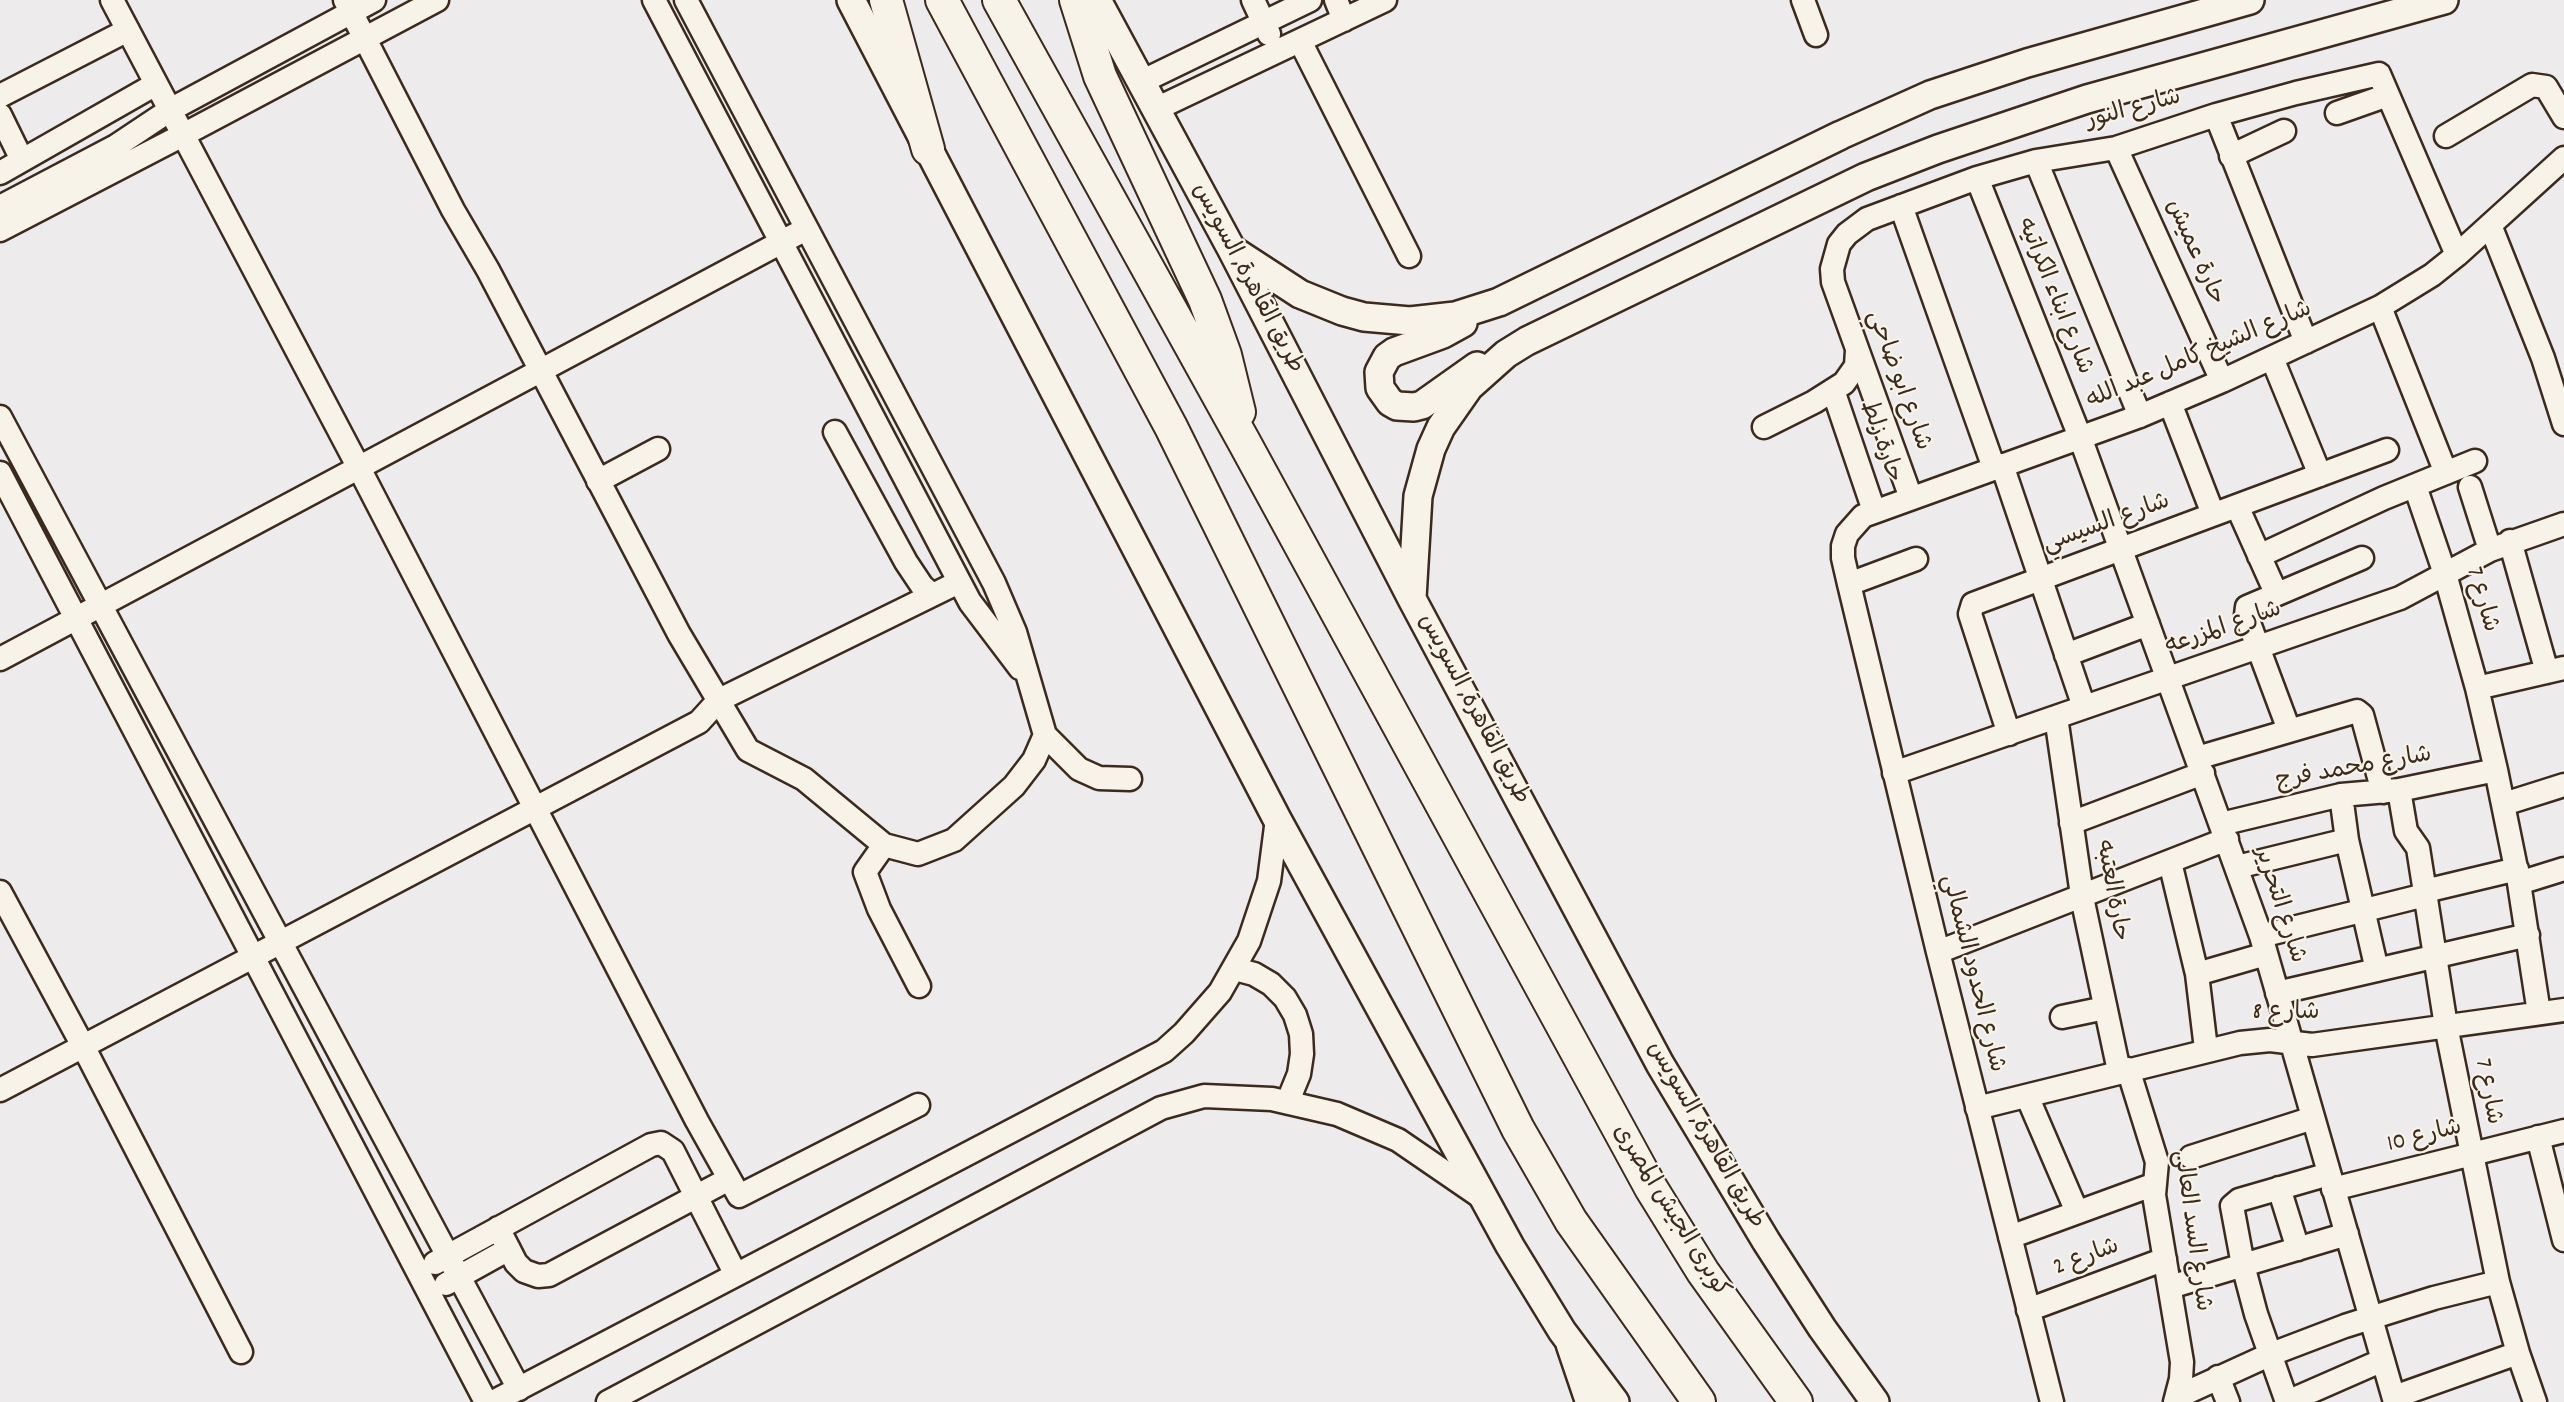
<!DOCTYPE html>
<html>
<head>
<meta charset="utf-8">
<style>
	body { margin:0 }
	canvas { display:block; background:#edebec }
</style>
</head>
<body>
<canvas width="2564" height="1402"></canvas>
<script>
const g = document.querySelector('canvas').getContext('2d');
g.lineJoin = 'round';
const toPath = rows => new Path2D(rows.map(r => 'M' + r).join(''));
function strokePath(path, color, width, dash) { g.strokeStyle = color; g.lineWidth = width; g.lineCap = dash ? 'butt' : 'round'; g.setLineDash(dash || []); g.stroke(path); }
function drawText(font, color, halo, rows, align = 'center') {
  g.font = font + ' Dekko,"Playpen Sans Arabic",sans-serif'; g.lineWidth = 4.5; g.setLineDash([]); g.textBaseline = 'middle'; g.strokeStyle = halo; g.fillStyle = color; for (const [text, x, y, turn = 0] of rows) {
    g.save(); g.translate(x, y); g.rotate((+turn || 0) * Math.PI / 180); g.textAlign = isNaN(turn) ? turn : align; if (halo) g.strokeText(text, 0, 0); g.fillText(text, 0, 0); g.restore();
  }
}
const minor = toPath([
	[112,0,359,468,697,1121,739,1196,918,1105],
	[345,0,453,210,488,270,679,634,748,750,804,779,884,845,918,854,954,840,1014,786,1034,760,1045,735,1015,632,994,583,686,0],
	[654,0,970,602,1020,668],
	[1253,0,1269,34],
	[1336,0,1344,20],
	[1803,0,1816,35],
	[1300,41,1409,256],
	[1141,82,1310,0],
	[0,96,128,30],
	[1156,109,1385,0],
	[2337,113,2388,95],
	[0,115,22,160],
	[2216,115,2306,342],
	[2446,136,2532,85,2546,87,2564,117],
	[2116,148,2222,381],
	[2231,156,2284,131],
	[2036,161,2140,416],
	[0,173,156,84],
	[1977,178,2080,437,2261,936,2395,1402],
	[1901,206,1994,468],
	[0,207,116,146,170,110,374,0],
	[2490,225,2543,358,2564,424],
	[0,230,183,135,437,0],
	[2380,307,2446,473],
	[2272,358,2320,475],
	[1833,390,1874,511],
	[2170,403,2213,514],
	[0,417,519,1389],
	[1764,427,1814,402,1844,383,1856,366,1857,350],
	[835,432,906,562,922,586,932,595],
	[2002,465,2084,707],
	[0,473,486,1402],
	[598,481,658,449],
	[2415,486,2445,574,2477,688,2496,770,2519,883,2539,1013],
	[2470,487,2490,550],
	[1911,498,1833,282,1832,269,1839,244,1847,234,1867,219,1977,178,2036,161,2116,148,2216,115,2296,93,2379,74,2457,255],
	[2237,506,2276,593],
	[2510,541,2547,672],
	[2259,556,2384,498,2475,461],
	[1849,584,1916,559],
	[2066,655,2148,624],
	[0,659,806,229],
	[2477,688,2564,668],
	[2056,717,2083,902,2119,1071],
	[2289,730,2246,615,2247,607,2362,558],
	[2009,734,1970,614,1973,604,2387,450],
	[1045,735,1079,769,1099,778,1130,779],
	[2197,758,2357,711,2362,715,2383,792],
	[1894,773,2400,598,2490,550,2564,524],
	[2399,790,2406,831,2418,848,2446,1026,2498,1282,2518,1353,2535,1402],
	[2341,795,2347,840,2377,970],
	[2504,804,2564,785],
	[2071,823,2203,773],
	[2221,824,2341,795,2399,790,2496,770],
	[884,845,865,872,879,909,919,986],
	[2170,862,2197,974,2206,1049],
	[2237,867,2347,840],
	[2519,883,2564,869],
	[2425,891,2517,869],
	[0,892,83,1046,241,1352],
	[2261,936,2425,895],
	[1938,952,2227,839],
	[1235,969,1254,974,1271,984,1285,998,1295,1015,1301,1034,1302,1054,1299,1074,1288,1101],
	[2197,974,2266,954],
	[2277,993,2528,935],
	[2062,1017,2105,1008],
	[2128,1069,2157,1162,2154,1195,2182,1362,2181,1379,2175,1402],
	[0,1090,699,722,719,700,959,582],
	[2027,1096,2077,1212],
	[1977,1108,2240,1043,2270,1040,2312,1045,2564,1010],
	[2538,1137,2564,1240],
	[2191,1157,2313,1118],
	[2279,1188,2298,1249],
	[2333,1189,2564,1131],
	[498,1228,516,1263,524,1271,538,1276,549,1275,729,1179],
	[2010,1237,2155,1184],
	[435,1263,651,1145,661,1143,673,1151,736,1275],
	[446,1284,509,1249],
	[2170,1287,2347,1234],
	[2028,1310,2165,1259],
	[1568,1346,1587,1402],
	[2218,1377,2228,1402],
	[2177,1397,2269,1355,2345,1326,2434,1298,2498,1282],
	[2394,1397,2518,1353],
	[493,1402,1164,1051,1184,1033,1220,992,1249,941,1269,881,1277,819],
	[608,1402,1161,1108,1204,1096,1272,1099,1337,1114,1398,1140,1484,1199],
	[2052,1402,1938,952,1849,584,1843,558,1843,546,1847,534,1863,516,2140,416,2222,381,2380,307,2432,275,2457,255,2564,158],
	[2287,1402,2256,1314,2243,1265,2232,1206,2239,1200,2329,1174],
	[2287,1402,2383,1360]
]);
const major = toPath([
	[851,0,1277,819,1510,1246,1562,1331,1615,1402],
	[1097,0,1232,250,1412,599,1660,1064,1766,1241,1822,1328,1875,1402],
	[1234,251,1300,294,1342,311,1364,317,1410,321,1455,316,1499,302,1841,135,1930,95,2027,63,2250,0],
	[1463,323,1443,334,1394,352,1387,357,1379,372,1380,388,1390,402,1397,406,1414,407,1422,405,1477,366],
	[1412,598,1418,496,1431,449,1441,427,1469,387,1506,354,1527,341,1866,177,1938,149,2087,99,2444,0]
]);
const highway = toPath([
	[886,0,928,149],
	[942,0,1171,427,1518,1129,1571,1221,1699,1402],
	[999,0,1243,440,1651,1188,1703,1272,1796,1402],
	[1076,0,1100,76,1205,300,1225,355,1239,412]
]);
strokePath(minor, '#3b2a1e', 27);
strokePath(major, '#3b2a1e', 32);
strokePath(highway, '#3b2a1e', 36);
strokePath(minor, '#f7f3e8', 22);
strokePath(major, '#f7f3e8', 27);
strokePath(highway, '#f7f3e8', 32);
drawText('24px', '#3b2a1e', '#f7f3e8', [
	["شارع النور",2134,111,-15],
	["حارة عميش",2193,253,66],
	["طريق القاهرة, السويس",1246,279,62],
	["شارع ابناء الكراتيه",2053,297,68],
	["شارع الشيخ كامل عبد الله",2200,357,-23],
	["شارع ابو ضاحي",1897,381,70],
	["حارة زلط",1879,442,71],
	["شارع السيسي",2107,525,-20],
	["شارع 7",2480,600,74],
	["شارع المزرعه",2224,630,-19],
	["طريق القاهرة, السويس",1472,710,62],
	["شارع محمد فرج",2354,770,-10],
	["حارة العتبه",2110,891,80],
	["شارع التحرير",2278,906,72],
	["شارع الحدود الشمالي",1971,974,76],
	["شارع 8",2286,1015],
	["شارع 7",2486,1092,79],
	["طريق القاهرة, السويس",1704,1136,60],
	["شارع 10",2425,1138,-14],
	["كوبرى الجيش المصرى",1669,1212,58],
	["شارع السد العالى",2190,1231,82],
	["شارع 2",2087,1259,-20]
]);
</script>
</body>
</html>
